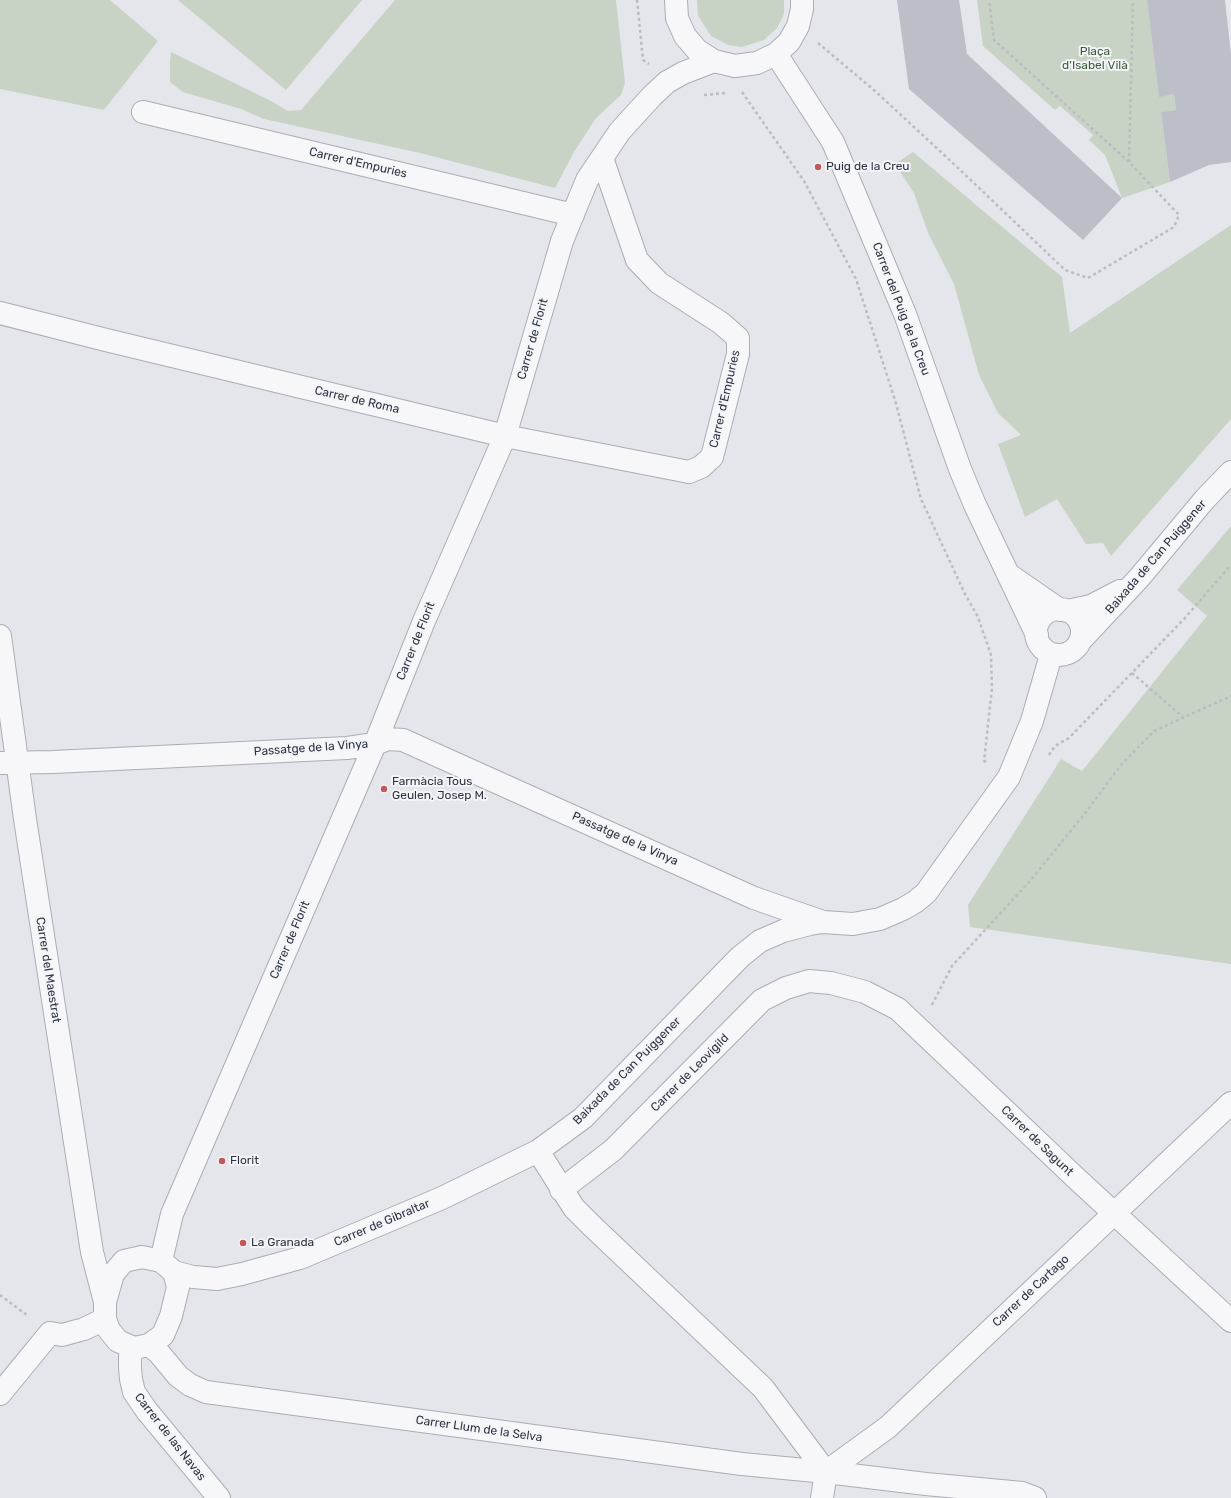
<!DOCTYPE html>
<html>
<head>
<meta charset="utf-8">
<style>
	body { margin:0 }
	canvas { display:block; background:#e4e6eb }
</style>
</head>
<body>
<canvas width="1231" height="1498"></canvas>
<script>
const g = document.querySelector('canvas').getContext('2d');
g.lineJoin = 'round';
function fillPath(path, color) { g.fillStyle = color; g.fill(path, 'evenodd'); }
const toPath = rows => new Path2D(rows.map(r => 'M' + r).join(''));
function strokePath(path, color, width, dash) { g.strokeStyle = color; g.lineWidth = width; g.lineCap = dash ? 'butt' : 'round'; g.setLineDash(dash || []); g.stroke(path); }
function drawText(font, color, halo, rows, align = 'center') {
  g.font = font + ' Rubik,sans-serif'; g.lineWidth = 4; g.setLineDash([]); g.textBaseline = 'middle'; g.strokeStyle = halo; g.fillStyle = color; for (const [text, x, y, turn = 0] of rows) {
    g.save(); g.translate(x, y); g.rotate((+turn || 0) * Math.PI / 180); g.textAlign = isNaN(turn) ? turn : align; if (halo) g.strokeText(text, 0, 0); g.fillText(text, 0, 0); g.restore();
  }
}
fillPath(toPath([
	[0,0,110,0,158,41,104,110,0,89],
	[178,0,362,0,286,90],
	[395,0,616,0,625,83,621,95,596,118,574,152,555,188,420,153,264,119,241,109,183,92,170,82,170,62,171,52,271,101,288,111,301,110],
	[697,0,784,0,784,14,777,28,764,40,742,47,728,45,711,36,698,16],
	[977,0,1147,0,1159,96,1174,94,1176,110,1161,112,1170,182,1122,198,1105,155,1089,140,1093,135,1060,106,1055,110,983,46],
	[913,152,1062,277,1070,333,1231,225,1231,419,1111,556,1103,543,1086,544,1057,499,1025,517,998,444,1021,435,998,413,979,375,954,284,928,233,914,193,895,164],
	[1231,526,1231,964,970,927,968,905,1061,759,1082,771,1207,616,1177,590]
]), '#c8d3c6');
fillPath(toPath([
	[897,0,959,0,967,54,1122,198,1083,240,909,89],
	[1147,0,1225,0,1231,55,1231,162,1209,165,1170,182,1161,112,1176,110,1174,94,1159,97]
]), '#bcbfc7');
const minor = toPath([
	[676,0,677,18,685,36,697,50,714,61,735,66,757,63,776,54,789,42,798,26,802,9,802,0],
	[776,54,833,142,905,314,960,469,975,505,1037,635],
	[143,112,573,215],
	[0,313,106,340,505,436,689,472,701,467,712,457,738,354,738,338,721,323,659,283,637,260,602,158],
	[1008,574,1060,610],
	'1036 632a23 23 0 1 1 46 0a23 23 0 1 1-46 0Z',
	[1067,611,1091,606,1120,591],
	[0,636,25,819,92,1252,105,1302],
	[1080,641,1139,578,1205,499,1231,472],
	[0,763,53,762,347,748,375,744,388,739,403,740,754,898,823,922],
	[538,1151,574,1208,592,1226,763,1388,826,1472],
	[561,1190,613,1150,762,1000,786,988,809,981,831,983,865,992,898,1009,1078,1180,1231,1321],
	[142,1257,161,1261,174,1272,178,1287,171,1316,163,1335,149,1345,134,1348,118,1341,109,1330,105,1319,105,1302,113,1274,124,1261,142,1257],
	[161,1261,172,1214,375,744,424,621,505,436,562,241,587,180,620,131,652,96,667,82,683,73,714,61],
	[174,1272,193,1277,217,1279,242,1274,300,1258,442,1198,538,1151,583,1118,740,957,760,941,783,931,810,924,823,922,853,924,880,919,903,909,915,902,926,893,1009,777,1032,721,1051,655],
	[149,1345,159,1353,178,1376,190,1385,206,1392,742,1464,826,1472,926,1484,1022,1493,1035,1498],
	[134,1348,130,1357,130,1368,131,1379,134,1392,147,1411,219,1498],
	[0,1394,50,1333,62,1335,84,1329,105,1319],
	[826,1472,888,1427,1231,1103],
	[822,1498,826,1472]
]);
strokePath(minor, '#aaadb5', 24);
strokePath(toPath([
	[637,0,643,60,649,64],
	[818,43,875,91,955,165,1065,270,1088,278,1174,227,1179,215,1129,162,994,40,989,0],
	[742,92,804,181,856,279,895,400,921,499,964,592,978,617,991,655,992,688,984,761,987,762],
	[704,95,725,93],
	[1129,162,1133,0],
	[1132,673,1183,717],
	[1049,755,1055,746,1069,738,1184,619,1231,565],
	[932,1005,952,966,1030,881,1086,812,1121,765,1154,731,1231,696],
	[0,1295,28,1316]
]), '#bbbcc2', 2.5, [3, 3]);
strokePath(minor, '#f7f7f9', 22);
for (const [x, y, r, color] of [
	[818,167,4,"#c0595c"],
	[384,789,4,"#c0595c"],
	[222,1161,4,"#c0595c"],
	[243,1243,4,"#c0595c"]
]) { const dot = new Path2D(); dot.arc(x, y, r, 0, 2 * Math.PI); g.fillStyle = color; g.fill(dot); strokePath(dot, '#f4f5f8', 1.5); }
drawText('12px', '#3f5b3c', '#f4f5f8', [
	["Plaça",1095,52],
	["d'Isabel Vilà",1095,66]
]);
drawText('12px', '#2e3341', '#f4f5f8', [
	["Carrer d'Empuries",358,163,13],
	["Carrer del Puig de la Creu",901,309,69],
	["Carrer de Florit",533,339,-74],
	["Carrer d'Empuries",725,399,-77],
	["Carrer de Roma",357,400,13],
	["Baixada de Can Puiggener",1156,557,-49],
	["Carrer de Florit",416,641,-68],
	["Passatge de la Vinya",311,748,-4],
	["Passatge de la Vinya",625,839,24],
	["Carrer de Florit",290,940,-67],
	["Carrer del Maestrat",48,970,81],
	["Baixada de Can Puiggener",627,1071,-45],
	["Carrer de Leovigild",690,1073,-45],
	["Carrer de Sagunt",1037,1141,44],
	["Carrer de Gibraltar",382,1223,-23],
	["Carrer de Cartago",1031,1291,-43],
	["Carrer Llum de la Selva",479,1429,8],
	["Carrer de las Navas",170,1437,52]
]);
drawText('12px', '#2e3341', '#f4f5f8', [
	["Puig de la Creu",826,167],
	["Farmàcia Tous",392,782],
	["Geulen, Josep M.",392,796],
	["Florit",230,1161],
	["La Granada",251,1243]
], 'left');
</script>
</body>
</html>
